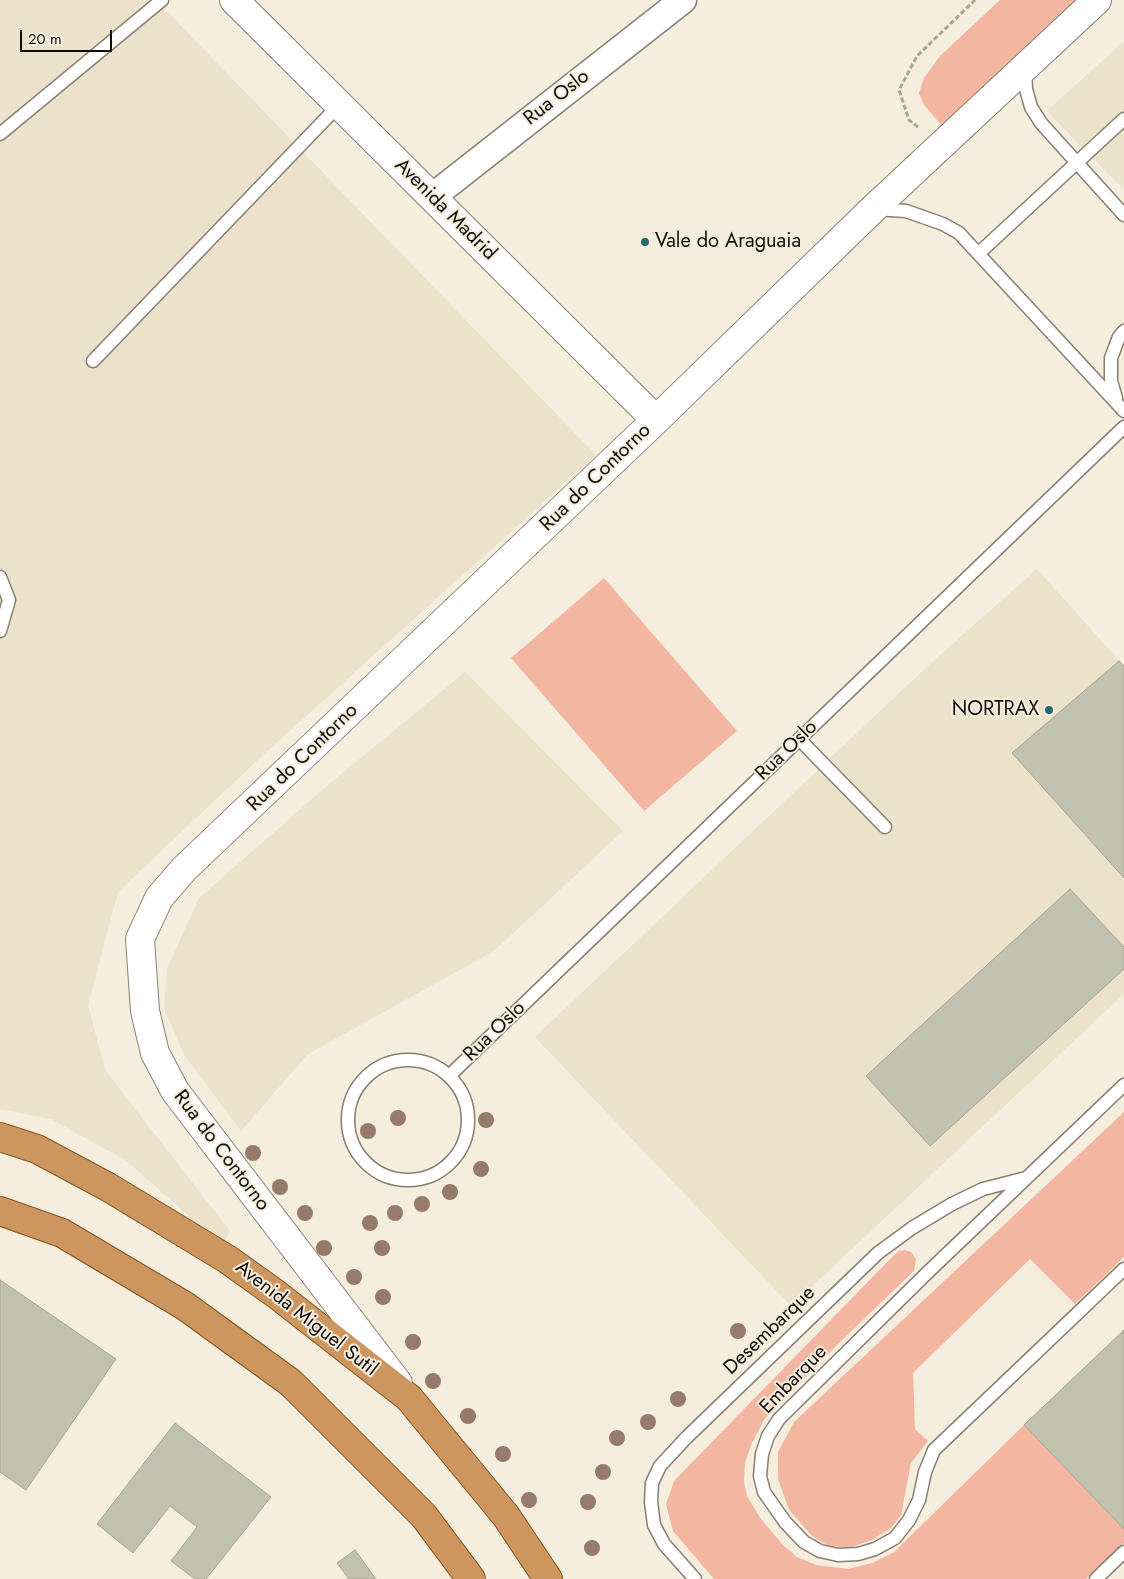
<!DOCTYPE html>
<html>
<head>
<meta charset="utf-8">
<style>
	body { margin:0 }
	#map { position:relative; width:1124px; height:1579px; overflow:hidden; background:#f5eddd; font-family:Jost,sans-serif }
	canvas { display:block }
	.scale { position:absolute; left:20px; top:30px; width:92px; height:22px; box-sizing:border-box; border:2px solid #100d08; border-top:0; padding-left:6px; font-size:15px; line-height:18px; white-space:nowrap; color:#100d08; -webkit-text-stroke:4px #f5eddd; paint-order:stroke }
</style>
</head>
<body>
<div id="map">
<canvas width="1124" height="1579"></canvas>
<div class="scale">20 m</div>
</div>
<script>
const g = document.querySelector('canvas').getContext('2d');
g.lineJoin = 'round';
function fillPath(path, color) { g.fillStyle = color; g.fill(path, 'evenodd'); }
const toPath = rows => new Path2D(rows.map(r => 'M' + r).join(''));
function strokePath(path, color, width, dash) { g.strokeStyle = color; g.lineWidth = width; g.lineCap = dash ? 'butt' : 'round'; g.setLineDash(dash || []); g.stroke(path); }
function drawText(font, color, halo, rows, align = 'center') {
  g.font = font + ' Jost,sans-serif'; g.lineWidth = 4; g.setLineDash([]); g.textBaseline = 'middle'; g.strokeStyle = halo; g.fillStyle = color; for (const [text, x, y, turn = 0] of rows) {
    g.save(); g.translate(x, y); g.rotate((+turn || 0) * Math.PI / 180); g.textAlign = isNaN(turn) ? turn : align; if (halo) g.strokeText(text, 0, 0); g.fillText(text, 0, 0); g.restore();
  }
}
fillPath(toPath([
	[0,0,156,0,596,455,264,754,118,892,88,1005,105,1070,230,1231,222,1246,127,1161,51,1119,0,1109],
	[1124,41,1124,190,1047,111],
	[1037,569,1124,666,1124,994,791,1306,535,1037,931,663],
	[465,672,623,831,494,951,308,1054,241,1131,185,1056,164,1009,167,969,199,898,328,785]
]), '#ece1ca');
fillPath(toPath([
	[1000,0,1079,0,943,127,924,105,919,93,924,78,940,56],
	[604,578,737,731,644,811,511,658],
	[1124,1112,1124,1257,1075,1304,1030,1259,913,1373,915,1429,928,1441,911,1463,901,1515,891,1528,872,1540,848,1548,827,1545,812,1536,789,1510,778,1479,778,1452,794,1422],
	[905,1250,911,1252,916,1259,914,1271,839,1343,764,1420,751,1445,745,1463,744,1482,747,1496,761,1519,783,1545,797,1557,816,1565,848,1569,872,1563,894,1552,1024,1425,1124,1529,1124,1543,1086,1579,714,1579,673,1531,666,1504,674,1481,893,1256,899,1251]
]), '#f3b7a1');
const building = toPath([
	[1119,661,1124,666,1124,878,1012,753,1119,661],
	[1070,889,1124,947,1124,969,930,1146,866,1076,1070,889],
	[0,1280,116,1359,26,1490,0,1472,0,1280],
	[1124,1330,1124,1529,1024,1425,1124,1330],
	[175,1423,271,1497,206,1579,195,1579,171,1561,197,1527,170,1506,133,1553,97,1524,175,1423],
	[355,1550,376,1579,349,1579,337,1563,355,1550]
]);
fillPath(building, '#c1c1b0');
strokePath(building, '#a6a696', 1);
const service = toPath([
	[1025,68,1026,89,1031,107,1041,123,1124,215],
	[0,134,162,0],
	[875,209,906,211,943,224,959,233,1124,411],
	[979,253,1124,119],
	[93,361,339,105],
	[1116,398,1111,381,1111,358,1119,337,1124,331],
	[0,577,9,600,0,631],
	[799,739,885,827],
	'348 1120a60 60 0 1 1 120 0a60 60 0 1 1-120 0Z',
	[450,1075,1124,427],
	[1124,1085,927,1273,779,1419,768,1436,762,1454,760,1476,764,1492,785,1522,804,1542,820,1551,838,1555,858,1554,875,1549,895,1538,909,1520,919,1500,925,1472,934,1450,1124,1269],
	[695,1579,664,1544,654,1525,651,1502,652,1483,660,1466,686,1438,878,1253,912,1228,952,1204,983,1189,1026,1178],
	[1096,1579,1124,1552]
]);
const minor = toPath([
	[432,197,683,0]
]);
const tertiary = toPath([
	[234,0,656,420],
	[398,1383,175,1091,155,1053,145,1011,140,939,159,898,184,869,656,420,873,209,1097,0]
]);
const trunk = toPath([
	[0,1137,37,1149,108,1187,227,1259,276,1294,409,1398,506,1516,548,1579],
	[0,1211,62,1233,185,1306,291,1383,424,1516,471,1579]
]);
strokePath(service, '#878072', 15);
strokePath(minor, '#878072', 29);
strokePath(tertiary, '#878072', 30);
strokePath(trunk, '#825525', 30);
strokePath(toPath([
	[918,127,909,120,899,90,917,56,975,0]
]), '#aba598', 3, [5, 2.5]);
strokePath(service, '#fff', 12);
strokePath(minor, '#fff', 26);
strokePath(tertiary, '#fff', 28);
strokePath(trunk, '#cc965e', 28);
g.fillStyle = '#967b6a';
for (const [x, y] of [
	[398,1118],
	[486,1120],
	[368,1131],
	[253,1153],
	[481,1169],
	[280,1187],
	[450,1192],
	[422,1204],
	[305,1213],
	[395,1213],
	[370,1223],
	[324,1248],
	[382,1248],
	[354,1277],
	[383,1297],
	[738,1331],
	[413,1342],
	[433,1381],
	[678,1399],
	[468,1416],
	[648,1422],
	[617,1438],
	[503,1454],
	[603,1472],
	[529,1500],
	[588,1502],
	[592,1548]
]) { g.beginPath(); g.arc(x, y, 8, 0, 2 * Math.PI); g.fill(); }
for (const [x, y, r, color] of [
	[645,242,5,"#206c6d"],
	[1049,710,5,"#206c6d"]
]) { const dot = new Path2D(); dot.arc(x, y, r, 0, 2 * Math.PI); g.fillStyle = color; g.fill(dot); strokePath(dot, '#f5eddd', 2); }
drawText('20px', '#100d08', '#f5eddd', [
	["Rua Oslo",557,98,-38],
	["Avenida Madrid",445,210,45],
	["Rua do Contorno",596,478,-44],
	["Rua Oslo",787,751,-44],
	["Rua do Contorno",303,758,-44],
	["Rua Oslo",495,1032,-44],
	["Rua do Contorno",221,1151,53],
	["Avenida Miguel Sutil",306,1319,38],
	["Desembarque",770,1331,-44],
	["Embarque",794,1380,-46]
]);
drawText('20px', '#100d08', '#f5eddd', [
	["Vale do Araguaia",655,242],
	["NORTRAX",1039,710,"right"]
], 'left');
</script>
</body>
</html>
